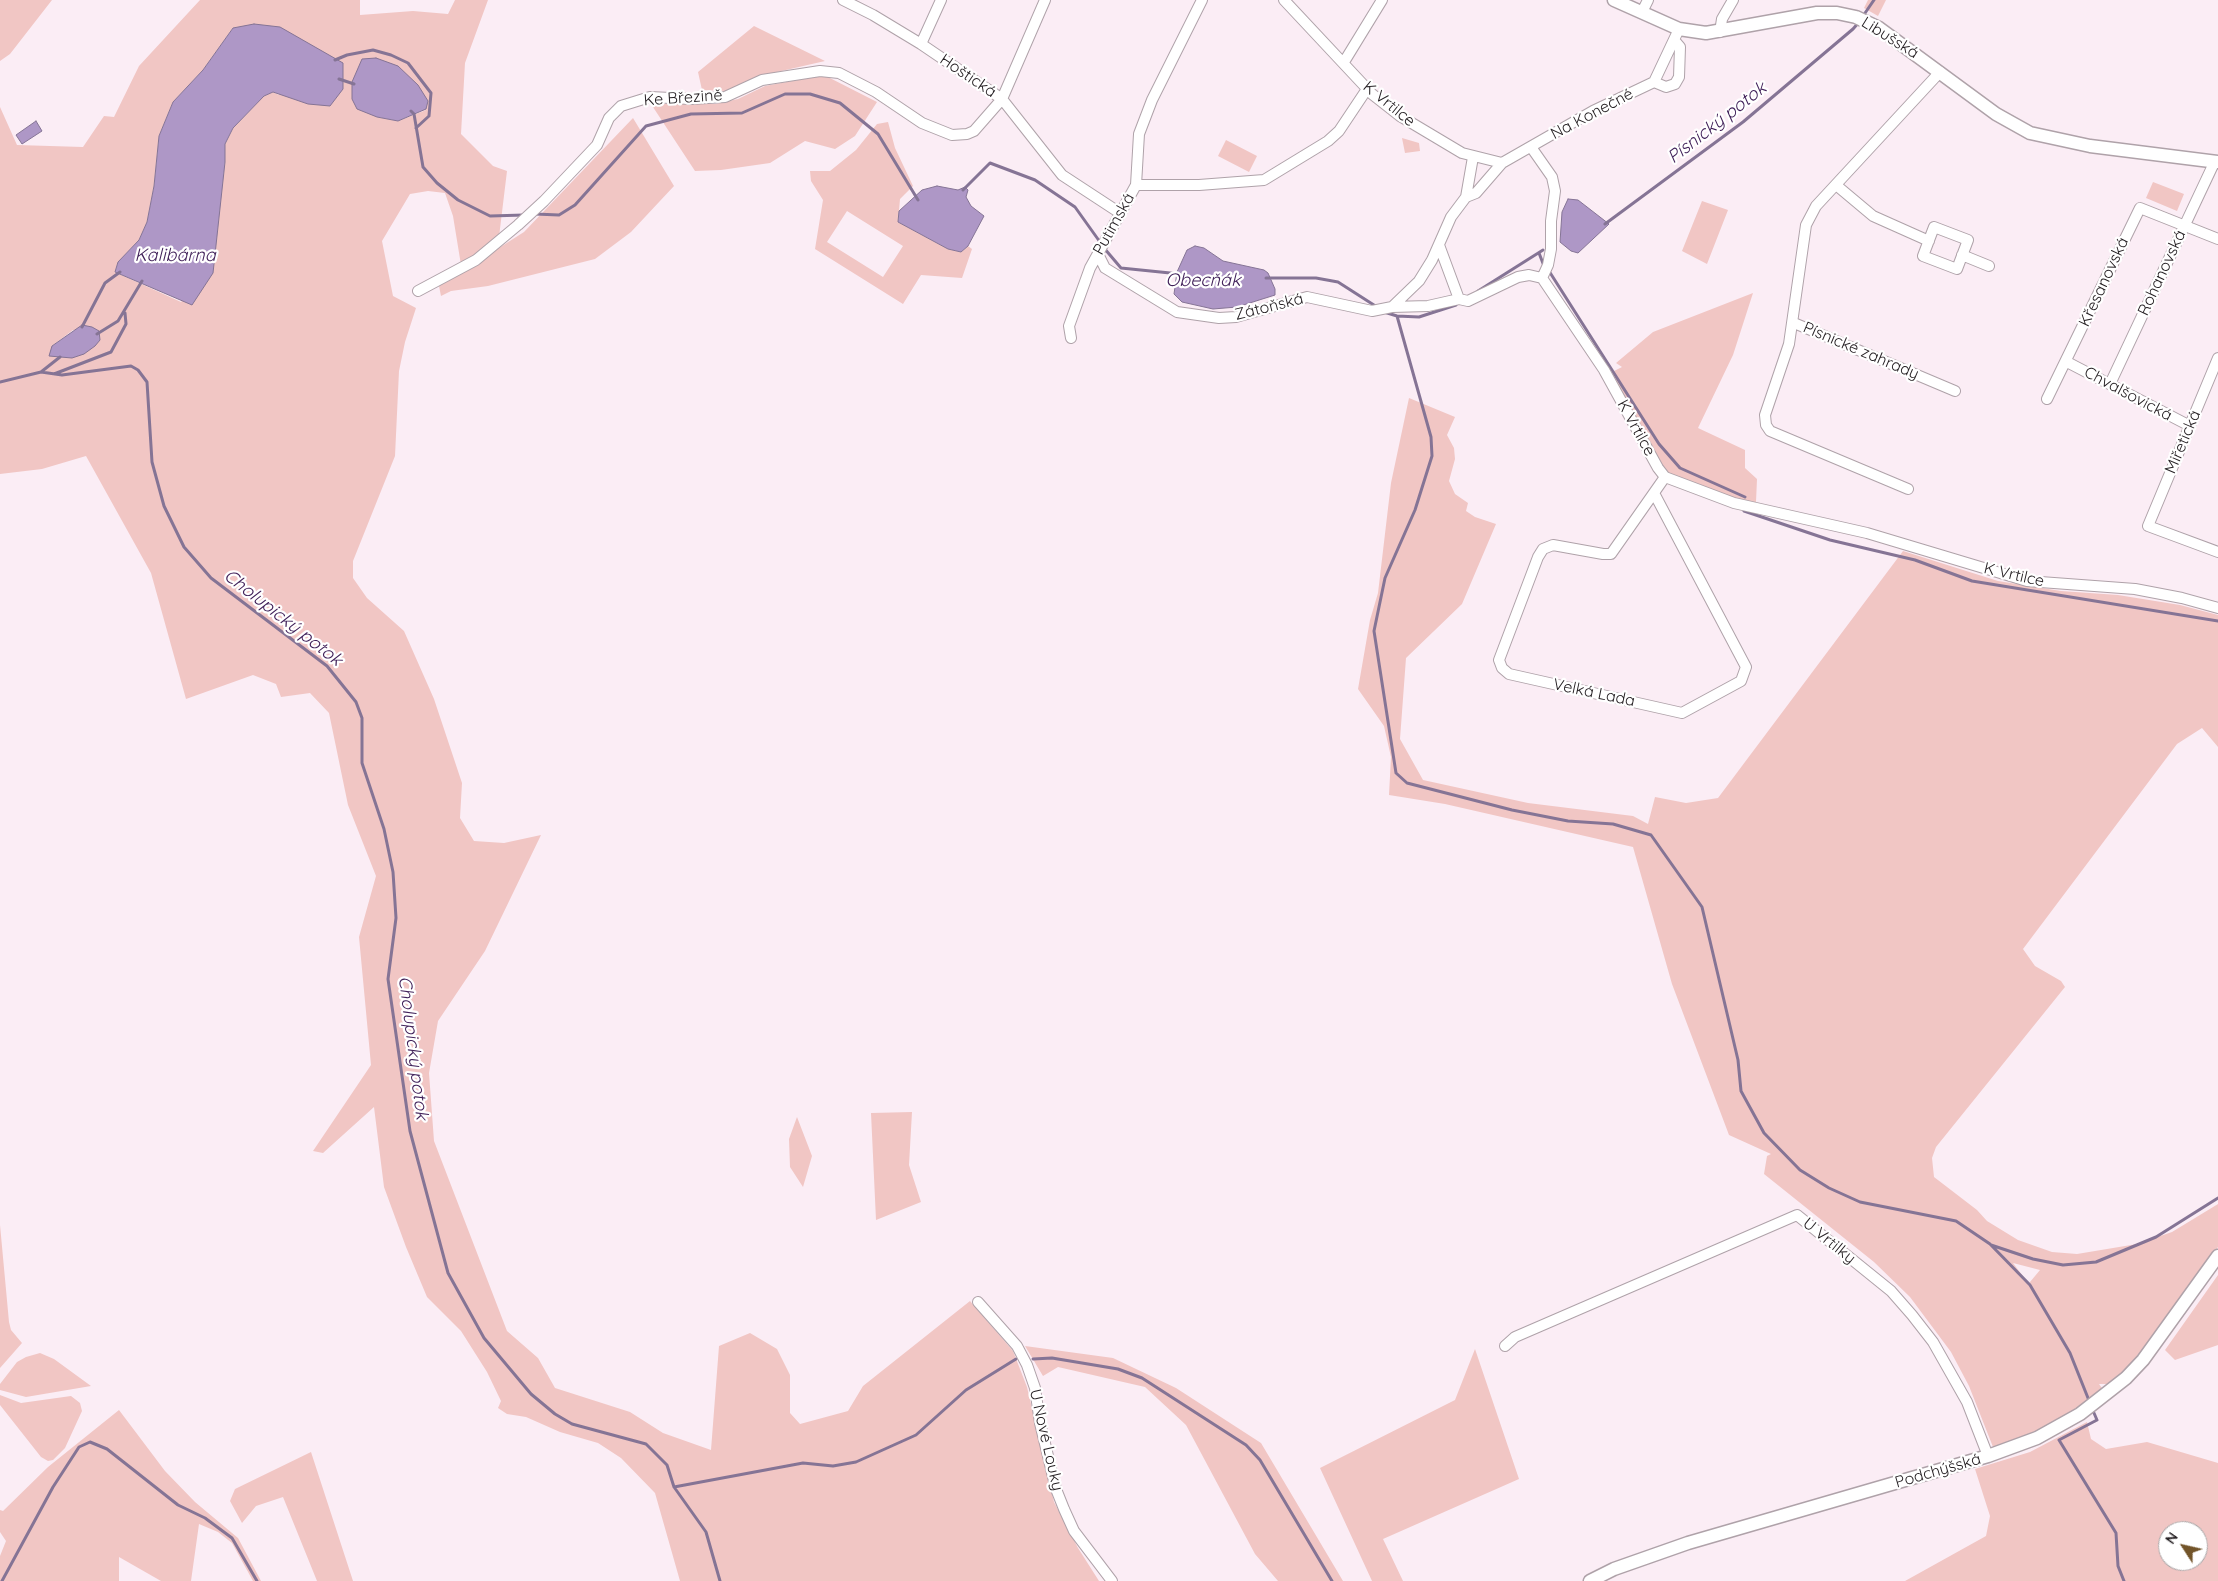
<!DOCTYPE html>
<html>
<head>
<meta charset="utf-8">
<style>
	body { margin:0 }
	#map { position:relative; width:2218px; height:1581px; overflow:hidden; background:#fbedf5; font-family:Quicksand,sans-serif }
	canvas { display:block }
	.north { position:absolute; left:2158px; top:1521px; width:50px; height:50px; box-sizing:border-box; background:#fff; border:1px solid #a8a6a7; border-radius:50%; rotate:305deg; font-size:14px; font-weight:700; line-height:20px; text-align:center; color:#262124 }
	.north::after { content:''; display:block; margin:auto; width:18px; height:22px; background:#725429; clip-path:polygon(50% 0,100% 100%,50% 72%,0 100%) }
</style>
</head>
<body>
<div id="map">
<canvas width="2218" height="1581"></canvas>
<div class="north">N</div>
</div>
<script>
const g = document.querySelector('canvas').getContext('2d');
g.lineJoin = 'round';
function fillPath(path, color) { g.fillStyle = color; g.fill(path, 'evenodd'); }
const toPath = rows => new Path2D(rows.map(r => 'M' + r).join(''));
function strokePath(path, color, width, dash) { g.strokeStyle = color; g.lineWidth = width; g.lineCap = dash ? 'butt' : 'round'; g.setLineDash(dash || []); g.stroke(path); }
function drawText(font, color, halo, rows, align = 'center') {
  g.font = font + ' Quicksand,sans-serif'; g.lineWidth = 4.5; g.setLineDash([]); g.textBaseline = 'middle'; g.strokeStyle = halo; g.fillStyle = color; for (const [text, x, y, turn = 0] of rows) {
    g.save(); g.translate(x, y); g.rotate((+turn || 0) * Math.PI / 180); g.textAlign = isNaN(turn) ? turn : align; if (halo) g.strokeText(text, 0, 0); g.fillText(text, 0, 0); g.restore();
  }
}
fillPath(toPath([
	[0,0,52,0,10,54,0,61],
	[200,0,360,0,360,15,413,11,448,14,455,0,488,0,465,63,461,134,493,166,507,171,499,237,461,265,453,216,445,193,428,191,410,194,382,241,393,296,416,308,405,342,399,371,395,456,353,561,353,578,367,598,404,631,434,699,462,783,460,818,474,841,504,843,541,835,485,951,438,1021,429,1073,434,1141,507,1331,538,1358,555,1388,630,1412,663,1433,711,1450,719,1346,750,1333,777,1349,790,1375,790,1413,800,1424,848,1411,863,1386,970,1301,1013,1351,1027,1387,1054,1502,1078,1548,1099,1581,680,1581,655,1493,621,1458,598,1443,560,1432,526,1417,507,1414,498,1408,501,1401,487,1372,461,1331,427,1297,406,1247,384,1187,374,1107,323,1153,313,1151,371,1065,359,937,376,876,348,805,329,713,310,693,281,697,276,684,253,675,186,699,151,573,86,456,42,469,0,474,0,107,17,145,83,147,104,116,114,117,139,66],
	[233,28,279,95,273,92,264,96,233,128,225,144,225,162,214,255,181,302,115,272,118,262,139,240,147,222,154,186,159,136,173,102,203,70],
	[426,110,398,121,377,117],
	[73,330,99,331,100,340,52,346],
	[1868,0,1886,0,1878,16,1864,8],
	[754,26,825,61,764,75,726,91,702,90,698,72],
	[824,75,877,102,855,136,835,149,805,141,770,163,721,170,695,171,651,104,715,104,738,99,765,86],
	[633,118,674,186,631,232,595,259,488,286,451,291,441,296,439,286,524,232],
	[888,122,895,148,913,186,900,199,898,222,948,249,961,252,968,246,972,249,962,278,921,275,903,304,815,249,823,200,811,181,810,171,830,171,856,150,877,124],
	[847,211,903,246,883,277,827,242],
	[1402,138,1419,143,1420,151,1405,153],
	[1226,140,1257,156,1249,172,1218,156],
	[2153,182,2184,194,2177,211,2146,198],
	[1702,201,1728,210,1707,264,1682,251],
	[1753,293,1733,355,1698,428,1745,450,1745,468,1757,479,1756,502,1738,501,1665,472,1610,373,1622,367,1616,363,1653,332],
	[1409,398,1455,417,1447,435,1454,448,1455,459,1449,481,1455,494,1468,503,1466,511,1475,517,1496,524,1462,604,1406,658,1400,739,1423,780,1528,803,1633,816,1648,824,1655,797,1686,803,1718,798,1903,551,1998,581,2061,591,2118,595,2180,605,2218,615,2218,747,2202,728,2177,744,2023,949,2035,966,2061,981,2065,987,1936,1147,1932,1158,1934,1177,1977,1210,1987,1221,2018,1240,2052,1252,2077,1254,2137,1244,2172,1232,2218,1204,2218,1247,2135,1360,2109,1384,2099,1384,2104,1391,2091,1396,2092,1399,2027,1438,1993,1447,1969,1386,1951,1352,1910,1297,1874,1262,1764,1174,1767,1156,1771,1154,1729,1135,1672,984,1633,847,1445,804,1389,795,1391,757,1384,726,1358,689,1370,620,1378,593,1391,483],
	[2013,1263,2040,1270,2030,1282,2031,1287],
	[912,1112,909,1165,921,1202,876,1220,871,1113],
	[797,1117,812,1156,803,1187,790,1167,789,1139],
	[0,1225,9,1322,11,1330,22,1343,0,1368],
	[2218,1275,2218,1345,2175,1360,2165,1350],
	[1025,1346,1113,1358,1176,1388,1261,1443,1343,1581,1278,1581,1255,1554,1186,1425,1145,1387,1058,1367,1043,1376],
	[1475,1349,1519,1479,1383,1539,1403,1581,1372,1581,1320,1468,1455,1400],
	[40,1353,54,1359,91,1386,26,1397,0,1390,0,1384,17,1362,26,1357],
	[0,1395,21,1403,71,1396,80,1403,82,1411,65,1448,53,1460,48,1461,41,1457,0,1405],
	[119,1410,165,1471,195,1502,238,1538,261,1581,253,1581,232,1543,218,1532,199,1524,191,1581,161,1581,119,1557,119,1581,0,1581,0,1556,6,1541,0,1532,0,1510,3,1511,48,1467],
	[2087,1422,2091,1439,2106,1449,2147,1442,2218,1463,2218,1581,1905,1581,1986,1536,1990,1516,1975,1469,2030,1452],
	[2168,1531,2198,1531,2198,1561,2168,1561],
	[311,1452,353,1581,317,1581,283,1497,256,1506,242,1523,230,1501,235,1489]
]), '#f1c6c4');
const water = toPath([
	[254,24,280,27,343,63,343,89,330,106,308,104,273,92,264,96,233,128,225,144,225,162,213,273,192,305,115,272,118,262,139,240,147,222,154,186,159,136,173,102,203,70,233,28,254,24],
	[376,58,398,66,418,85,428,101,426,109,398,121,377,117,357,109,352,99,352,82,362,59,376,58],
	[36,121,42,131,22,144,16,135,36,121],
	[937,186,958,190,965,187,968,190,966,197,971,206,984,216,968,246,961,252,948,249,898,222,899,211,922,190,937,186],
	[1568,199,1578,200,1609,224,1578,253,1571,251,1560,242,1562,212,1568,199],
	[1195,246,1204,248,1223,261,1264,270,1268,273,1275,289,1275,295,1237,307,1213,309,1182,302,1174,294,1177,272,1187,250,1195,246],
	[82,325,92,327,99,331,100,340,95,346,84,354,72,358,49,356,52,346,82,325]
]);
fillPath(water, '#ae97c6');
strokePath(water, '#857495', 1);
strokePath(toPath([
	[1863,16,1874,0],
	[335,60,347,55,373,50,391,55,408,63,431,93,429,116,416,128],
	[339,79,354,84],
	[411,111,414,114,423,167,437,183,458,200,490,216,524,215],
	[963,190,990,163,1035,180,1075,207,1100,242],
	[535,214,559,215,575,205,646,126,691,114,742,113,785,94,810,94,840,103,878,134,918,200],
	[1605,224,1743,122,1853,29,1860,21],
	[1104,248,1121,268,1180,274],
	[1539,253,1544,266],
	[1549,271,1659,444,1680,468,1745,497],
	[1266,278,1316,278,1338,282,1377,307],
	[1478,291,1543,250],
	[1384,312,1397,316,1419,317,1456,305],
	[1397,316,1431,437,1432,456,1415,510,1385,578,1374,631,1396,773,1407,783,1512,810,1568,821,1613,824,1651,835,1702,907,1738,1060,1741,1091,1764,1133,1800,1170,1829,1188,1860,1202,1956,1221,1990,1244,2030,1285,2070,1353,2090,1403],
	[82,327,105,283,120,272],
	[97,334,118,321,142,281],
	[41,372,62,375,131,366,138,370,147,382,152,462,164,506,184,547,211,578,327,666,356,702,362,718,362,763,384,829,393,872,396,918,388,979,410,1131,448,1273,484,1338,531,1394,555,1414,572,1424,646,1444,667,1465,674,1487,706,1532,720,1581],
	[54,374,111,352,126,324,125,313],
	[0,382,41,372,60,357],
	[1744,511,1830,540,1915,560,1972,581,2218,621],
	[1991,1245,2033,1259,2063,1265,2096,1262,2156,1237,2218,1198],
	[1033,1359,1052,1358,1118,1369,1142,1378,1246,1445,1260,1460,1332,1581],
	[2094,1413,2097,1420,2059,1440,2116,1533,2118,1566,2124,1581],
	[674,1487,803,1463,833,1466,856,1462,916,1435,966,1390,1016,1359],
	[2,1581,53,1487,79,1447,90,1442,107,1449,178,1505,205,1518,232,1538,257,1581]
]), '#857495', 3);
const minor = toPath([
	[843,0,873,15,921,44,1002,99,1062,175,1120,213],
	[1284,0,1372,94,1400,116,1462,153,1502,163,1593,111,1654,82,1679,29],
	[1642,12,1648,0],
	[1720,32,1722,19,1733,0],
	[921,44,941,0],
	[1344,62,1382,0],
	[1654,82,1666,87,1675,84,1679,77,1680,47,1674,40],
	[1531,147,1552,177,1555,191,1551,221,1551,249,1548,265,1542,278],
	[1136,185,1199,185,1264,180,1328,141,1339,131,1367,89],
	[1836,185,1873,216,1929,241],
	[1466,197,1476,193,1502,163],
	[1934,227,1968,240,1957,269,1923,256,1934,227],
	[1439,245,1459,299],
	[1098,254,1105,268,1177,312,1219,318,1236,317,1307,297,1372,311,1392,307,1428,306,1459,299,1468,301,1518,277,1529,275,1542,278],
	[1962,255,1989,266],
	[1542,278,1604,370,1658,468,1665,477,1734,503,1867,533,2027,581,2135,589,2182,598,2218,608],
	[418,291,476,260,518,225,544,201,597,145,609,118,621,106,650,97,691,99,725,97,762,80,820,71,839,73,876,92,922,123,952,135,967,134,974,131,1002,99,1045,0],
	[1392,307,1419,281,1432,260,1451,217,1466,197,1473,157],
	[1794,323,1955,391],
	[1071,338,1069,326,1090,268,1136,185,1139,134,1152,100,1202,0],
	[2218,358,2148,526,2218,552],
	[2067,362,2190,426],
	[2110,384,2215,161],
	[2047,399,2140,208,2218,239],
	[1908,489,1770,431,1766,425,1765,415,1789,344,1806,225,1816,206,1940,72],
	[1654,493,1746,667,1741,681,1682,713,1509,674,1502,668,1499,660,1538,557,1543,549,1553,545,1603,554,1611,554,1665,477],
	[978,1302,1017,1346,1027,1365,1035,1388,1040,1423,1056,1489,1064,1509,1074,1531,1112,1581],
	[1505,1346,1515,1337,1797,1215,1891,1291,1912,1315,1933,1342,1967,1402,1988,1456]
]);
const tertiary = toPath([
	[1614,0,1679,29,1706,33,1817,13,1837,13,1856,17,1879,28,1996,114,2030,133,2090,146,2218,162],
	[1590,1581,1614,1569,1688,1543,1988,1456,2037,1438,2080,1414,2126,1378,2143,1360,2218,1256]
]);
strokePath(minor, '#afa2a9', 12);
strokePath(tertiary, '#afa2a9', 15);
strokePath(minor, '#fff', 10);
strokePath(tertiary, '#fff', 12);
drawText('16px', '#262124', '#fff', [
	["Libušská",1890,38,32],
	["Hoštická",968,76,34],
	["Ke Březině",683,98,-4],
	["K Vrtilce",1389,104,39],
	["Na Konečné",1592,114,-28],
	["Putimská",1114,224,-61],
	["Rohanovská",2162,273,-65],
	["Křesanovská",2104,282,-65],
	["Zátoňská",1269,307,-14],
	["Písnické zahrady",1861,351,23],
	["Chvalšovická",2128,394,28],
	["K Vrtilce",1636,428,61],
	["Miřetická",2183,442,-67],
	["K Vrtilce",2014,575,13],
	["Velká Lada",1594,693,12],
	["U Vrtilky",1829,1241,39],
	["U Nové Louky",1046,1440,77],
	["Podchýšská",1938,1471,-16]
]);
drawText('italic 18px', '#402059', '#fff', [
	["Písnický potok",1717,123,-38],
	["Kalibárna",175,256],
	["Obecňák",1203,281],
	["Cholupický potok",283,618,38],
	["Cholupický potok",413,1048,83]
]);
</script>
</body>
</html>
